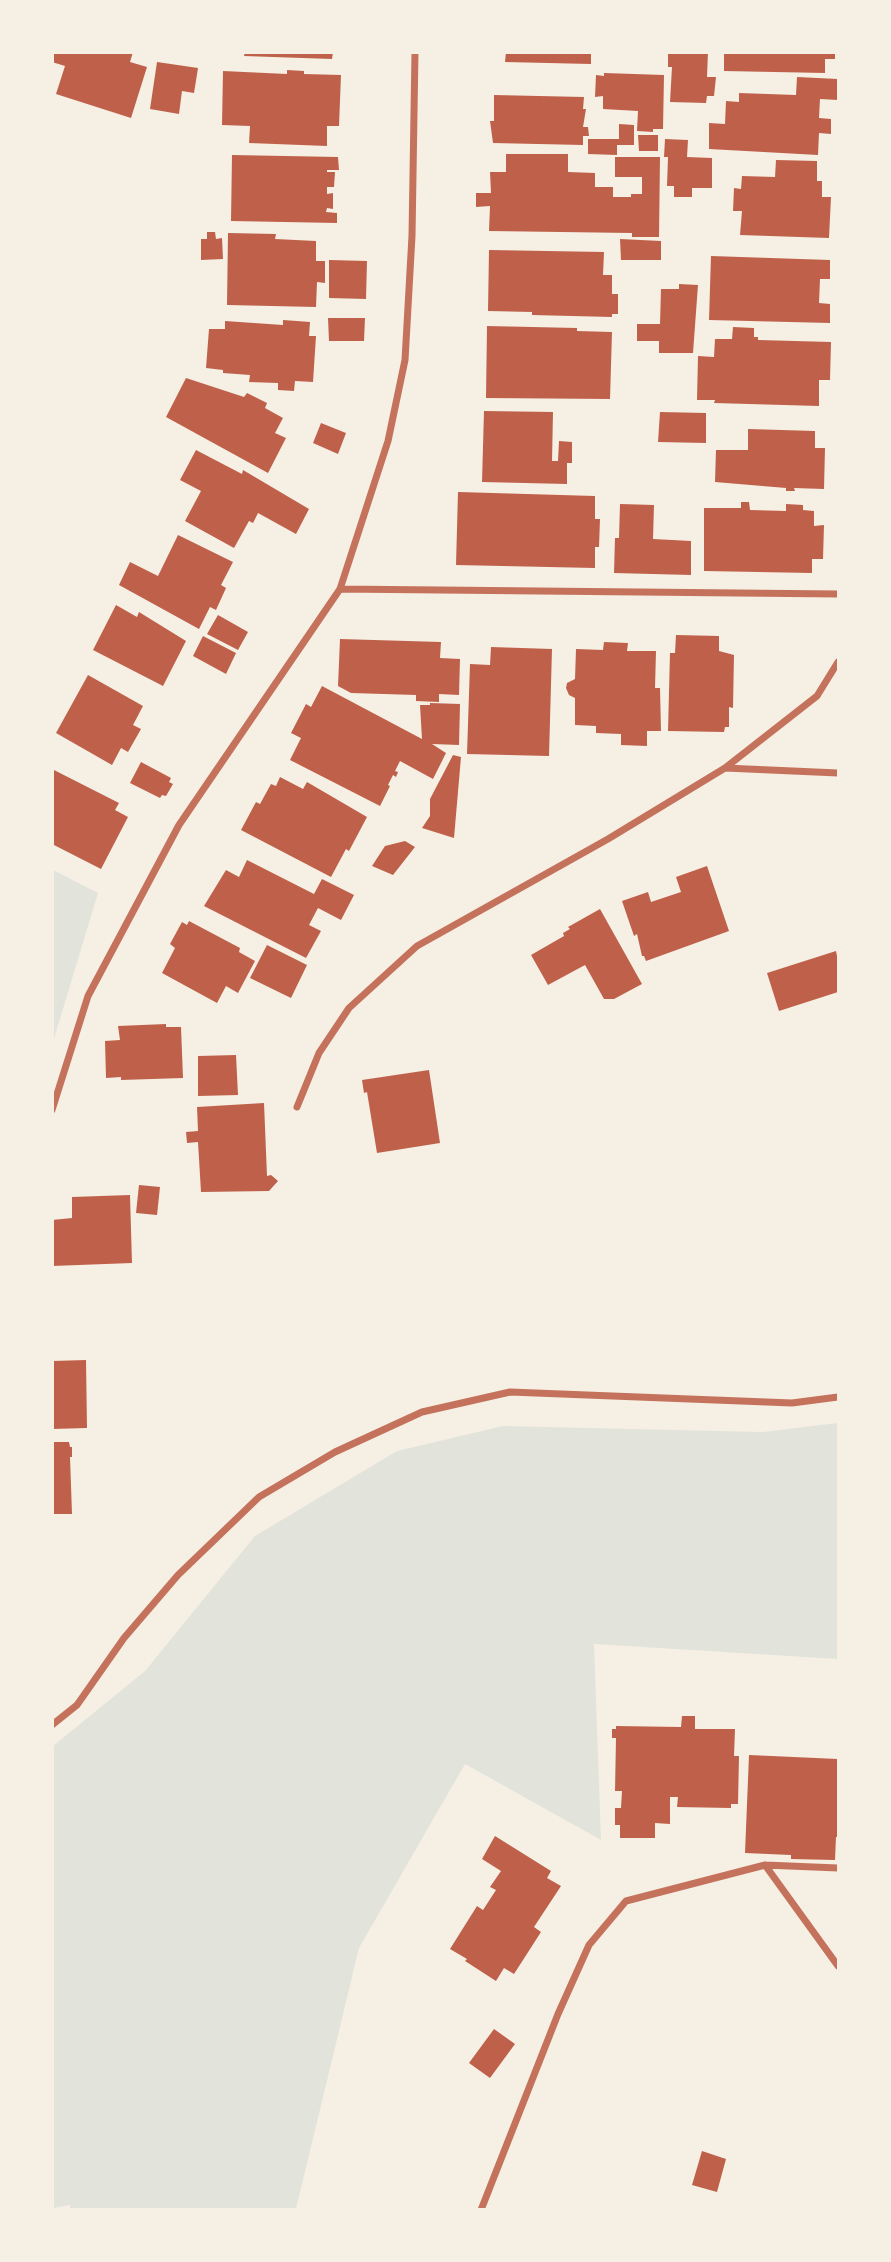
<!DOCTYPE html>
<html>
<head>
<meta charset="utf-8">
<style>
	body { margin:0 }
	#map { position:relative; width:891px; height:2262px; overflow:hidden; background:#f6efe4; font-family:Manrope,sans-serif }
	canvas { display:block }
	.frame { position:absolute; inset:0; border:54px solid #f6efe4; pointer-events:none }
</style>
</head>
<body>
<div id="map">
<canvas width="891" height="2262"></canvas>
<div class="frame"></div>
</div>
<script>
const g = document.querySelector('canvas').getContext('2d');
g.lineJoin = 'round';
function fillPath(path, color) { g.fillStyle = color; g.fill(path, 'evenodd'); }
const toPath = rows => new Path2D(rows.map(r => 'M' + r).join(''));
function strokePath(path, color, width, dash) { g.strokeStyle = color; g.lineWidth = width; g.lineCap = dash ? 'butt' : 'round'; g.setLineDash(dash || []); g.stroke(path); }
fillPath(toPath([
	[53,870,98,893,53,1042],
	[838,1423,838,1659,594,1644,601,1840,465,1764,359,1948,296,2209,70,2210,70,2205,53,2208,53,1746,145,1671,255,1536,397,1451,503,1426,763,1432]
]), '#e2e4dc');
fillPath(toPath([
	[52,52,133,52,130,62,147,67,131,118,56,94,65,66,52,62],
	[245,52,333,52,332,59,244,56],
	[506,52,591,52,591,64,505,62],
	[668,52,708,52,707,77,716,77,714,96,707,96,706,103,670,102,672,67,668,67],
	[724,52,835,52,835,59,825,59,825,73,724,71],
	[157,62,198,68,194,93,182,91,179,114,150,109],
	[287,70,304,71,304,74,341,75,339,126,327,126,327,146,249,143,250,126,222,125,223,71,287,74],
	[604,73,664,75,663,129,653,129,653,132,637,131,638,111,603,109,603,96,595,97,596,75,604,76],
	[797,77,838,79,838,100,820,99,819,118,831,119,831,134,819,133,818,155,709,149,709,123,725,124,726,101,739,102,739,93,796,95],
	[494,95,584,97,583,109,586,109,583,127,588,127,589,136,583,136,583,145,493,143,490,121,494,121],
	[619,124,634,125,634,145,617,145,617,155,588,154,588,139,619,139],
	[638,135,658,135,658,151,639,151],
	[665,139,688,140,687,157,712,158,712,188,692,188,692,197,674,197,674,186,667,186,668,157,664,157],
	[506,154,568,154,568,172,595,173,595,187,613,187,613,197,631,197,631,194,642,194,642,177,615,177,615,157,660,157,659,237,632,237,632,233,489,231,490,206,476,207,476,193,491,193,490,172,506,172],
	[232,155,338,157,339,170,327,170,327,172,335,172,334,187,327,187,327,194,333,193,333,209,327,208,326,212,337,213,337,223,231,221],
	[776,160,817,161,817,181,822,181,822,197,831,197,829,238,740,235,742,211,733,211,734,188,741,189,742,176,775,177],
	[207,232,215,232,216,239,222,238,223,259,201,260,201,239,207,239],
	[228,233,276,234,275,239,316,241,316,261,325,261,325,283,317,282,316,307,227,305],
	[620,239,661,241,661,260,621,260],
	[489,250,604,252,603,275,612,275,612,294,618,294,618,314,612,314,612,317,532,315,532,312,488,311],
	[711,256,830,260,830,279,820,279,819,303,830,304,830,323,709,320],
	[329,260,367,261,366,299,329,298],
	[679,284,698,285,693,353,659,353,659,341,637,341,637,324,660,324,661,289,679,289],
	[328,318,365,318,364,341,329,341],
	[283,320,310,322,309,336,316,336,313,382,295,381,294,391,278,390,278,383,249,382,250,375,223,373,223,370,206,368,209,329,225,329,225,321,283,325],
	[487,326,577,328,577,331,612,332,610,399,486,398],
	[733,327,754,328,754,337,758,337,758,340,831,342,830,380,819,380,819,406,714,403,715,400,697,400,698,356,714,357,715,339,732,339],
	[186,378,244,397,247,393,267,403,265,408,283,418,275,433,286,438,268,473,166,417],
	[484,411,553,412,552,461,558,461,559,441,572,442,572,463,567,463,567,484,482,482],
	[660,412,706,413,706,443,658,442],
	[321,423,346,433,338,454,313,443],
	[748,429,815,431,815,448,825,448,824,489,794,488,795,491,786,491,786,488,715,482,716,450,748,450],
	[196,450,242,474,243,470,309,509,296,534,258,513,253,523,249,521,234,548,185,521,201,491,180,480],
	[458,492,595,496,595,519,600,519,599,547,595,547,595,568,456,565],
	[741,502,749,502,750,510,786,511,786,504,803,505,803,510,814,511,814,526,824,525,823,559,812,559,812,573,704,571,704,508,741,508],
	[620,504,654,505,653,539,691,541,691,575,614,573,615,538,619,538],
	[178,535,233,562,221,585,226,588,216,610,210,607,199,629,119,585,130,562,158,576],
	[116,605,137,617,139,612,186,641,163,686,93,650],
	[218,615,248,632,238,650,207,634],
	[676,635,719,636,719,651,734,655,733,708,729,707,729,727,725,727,724,732,668,731,670,653,675,653],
	[203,636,236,653,226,674,193,656],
	[340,639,441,642,440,658,460,659,459,695,439,694,439,702,416,701,416,695,351,693,338,686],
	[604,642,628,643,627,651,656,651,655,688,660,688,661,731,647,731,647,746,621,745,621,734,596,733,596,726,575,725,575,698,569,695,566,688,567,683,575,679,576,649,603,650],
	[491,647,552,649,549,756,467,754,470,664,490,665],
	[88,675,143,706,133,725,141,729,128,752,121,748,112,765,56,733],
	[322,686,422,739,420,705,430,705,430,703,460,704,459,745,432,744,446,753,433,779,400,761,395,771,398,772,396,777,393,775,388,785,390,786,380,806,290,760,301,738,291,733,306,704,311,707],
	[453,755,461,757,454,838,422,828,430,816,430,799],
	[141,762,171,778,169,782,173,784,166,796,162,795,160,798,130,783],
	[52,769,119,803,115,810,128,817,101,869,52,844],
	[280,777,303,789,307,782,367,817,349,851,346,849,331,877,241,830,256,802,260,804,271,784,276,786],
	[405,841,415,847,393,875,372,866,385,846],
	[247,860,314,894,322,879,354,895,341,920,318,908,309,925,321,931,306,958,204,906,226,870,239,877],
	[707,866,729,931,646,961,644,956,642,956,637,934,634,936,622,901,648,892,651,902,681,892,676,877],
	[600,909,642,984,614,999,604,999,585,965,548,985,531,955,564,936,563,933,570,929,568,927],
	[189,921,240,948,239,952,255,961,238,993,226,986,217,1003,162,973,175,948,170,944,182,922,187,925],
	[267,945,307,965,291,998,250,978],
	[836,951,838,961,838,992,779,1011,767,973],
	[166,1024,166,1027,181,1027,183,1078,121,1080,121,1077,106,1078,105,1041,120,1040,118,1026],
	[236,1055,238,1095,198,1096,198,1056],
	[429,1070,440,1143,377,1153,367,1092,364,1093,362,1080],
	[264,1103,267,1176,271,1175,278,1181,269,1191,201,1192,198,1142,187,1143,186,1132,198,1131,197,1107],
	[139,1185,160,1187,157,1215,136,1213],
	[130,1195,132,1263,52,1266,52,1220,72,1218,72,1197],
	[86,1360,87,1428,52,1429,52,1361],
	[52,1442,69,1442,70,1447,72,1447,72,1457,70,1457,72,1514,52,1514],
	[682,1716,695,1716,695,1729,735,1729,734,1756,739,1756,738,1804,731,1804,731,1808,677,1807,678,1797,670,1797,670,1824,655,1823,655,1838,620,1838,620,1825,615,1825,615,1808,621,1808,622,1791,615,1791,616,1738,612,1738,612,1729,616,1729,616,1726,681,1727],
	[749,1755,838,1759,838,1837,836,1837,835,1860,791,1859,791,1855,745,1853],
	[495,1836,551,1871,547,1878,561,1886,534,1927,541,1932,514,1974,504,1968,496,1981,465,1961,467,1959,450,1949,477,1906,483,1910,496,1890,490,1887,501,1871,482,1859],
	[494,2029,515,2044,490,2078,469,2063],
	[702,2151,726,2159,717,2192,692,2185]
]), '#bf614a');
strokePath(toPath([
	[340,589,838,594],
	[725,768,838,773],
	[297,1107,319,1053,349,1008,417,946,608,839,725,768,817,696,838,662],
	[52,1110,88,996,179,825,340,589,388,441,405,360,412,236,415,52],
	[52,1725,77,1705,124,1638,178,1575,259,1497,335,1452,422,1412,510,1392,792,1403,838,1397],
	[765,1865,838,1966],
	[481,2210,558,2014,589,1945,626,1901,765,1865,838,1868]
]), '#c5725c', 7);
</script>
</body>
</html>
